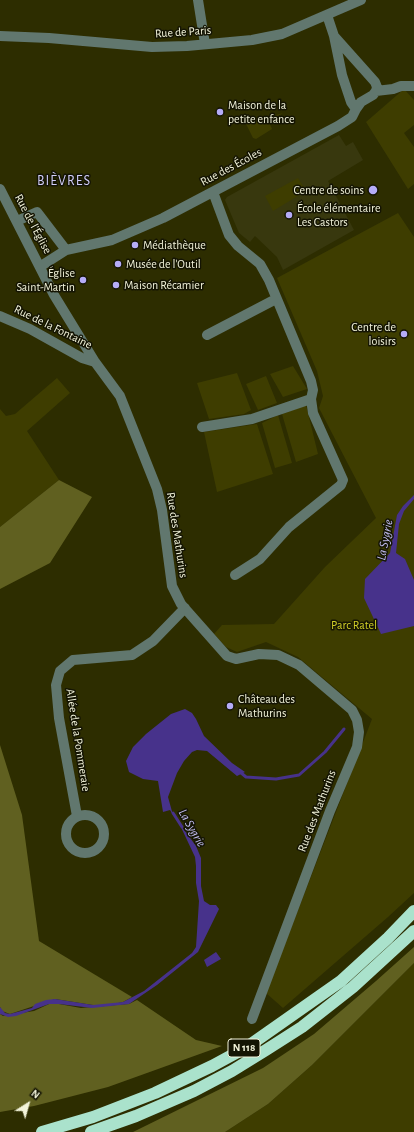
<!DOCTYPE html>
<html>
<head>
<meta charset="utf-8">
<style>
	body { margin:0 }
	#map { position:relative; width:414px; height:1132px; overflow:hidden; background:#2d2d00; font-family:"Alegreya Sans",sans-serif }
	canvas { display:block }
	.north { position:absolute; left:8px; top:1084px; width:40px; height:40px; -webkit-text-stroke:3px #141403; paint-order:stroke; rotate:37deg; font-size:11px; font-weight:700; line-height:16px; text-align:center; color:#f2f3da }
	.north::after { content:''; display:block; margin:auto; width:14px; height:18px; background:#f2f3da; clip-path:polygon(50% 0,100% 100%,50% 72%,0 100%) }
</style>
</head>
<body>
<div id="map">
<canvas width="414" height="1132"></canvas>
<div class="north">N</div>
</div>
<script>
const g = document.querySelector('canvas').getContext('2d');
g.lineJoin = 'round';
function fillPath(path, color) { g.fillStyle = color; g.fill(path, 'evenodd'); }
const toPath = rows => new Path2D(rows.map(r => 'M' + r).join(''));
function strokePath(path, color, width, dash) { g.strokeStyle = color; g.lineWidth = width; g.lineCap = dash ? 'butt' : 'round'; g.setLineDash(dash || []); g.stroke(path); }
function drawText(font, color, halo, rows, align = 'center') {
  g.font = font + ' "Alegreya Sans",sans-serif'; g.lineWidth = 3; g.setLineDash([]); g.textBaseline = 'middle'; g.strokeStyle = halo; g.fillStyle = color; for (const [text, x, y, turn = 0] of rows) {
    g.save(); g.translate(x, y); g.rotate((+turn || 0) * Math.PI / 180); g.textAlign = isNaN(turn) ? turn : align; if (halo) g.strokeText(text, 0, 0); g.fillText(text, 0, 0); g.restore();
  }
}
fillPath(toPath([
	[339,135,346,146,353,142,363,160,328,181,354,230,283,270,277,257,255,236,250,242,239,233,225,200,227,197]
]), '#38380e');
fillPath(toPath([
	[404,89,414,100,414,125,404,133,414,147,414,184,408,189,366,122],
	[283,113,269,122,272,129,256,139,253,138,243,118,243,117,247,123],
	[298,178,306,191,273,211,265,196],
	[398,213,414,237,414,893,388,917,283,1008,266,993,372,719,298,657,266,642,237,652,226,647,214,634,222,625,274,624,325,567,376,518,319,408,323,396,317,371,277,278],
	[293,366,307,389,283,397,270,374],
	[237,373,251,410,244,414,209,419,197,383],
	[266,376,277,403,258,410,246,384],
	[57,378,70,393,27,431,59,480,0,527,0,409,6,416,15,414],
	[306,405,318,454,296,462,282,414],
	[278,415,292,463,275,468,262,423],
	[257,424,273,474,217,492,204,432],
	[414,963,414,1132,225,1132,268,1104,312,1065]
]), '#3e3d00');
fillPath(toPath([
	[59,480,92,497,50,563,0,589,0,527],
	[0,745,22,815,39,941,132,997,123,1002,108,1005,93,1005,55,999,10,1014,2,1011,0,1007],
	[414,947,414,963,312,1065,268,1104,225,1132,133,1132,263,1068,314,1034,376,981],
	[137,1000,196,1040,222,1046,108,1087,34,1106,0,1112,0,1014,3,1016,34,1011,49,1004,59,1004,81,1008,129,1004]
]), '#606020');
fillPath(toPath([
	[414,495,414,499,404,511,399,524,396,553,405,559,414,580,414,626,381,634,364,598,365,579,390,553,397,515,403,506],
	[185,709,192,713,196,719,204,736,232,763,245,772,237,776,207,751,197,750,192,752,184,761,177,773,168,797,173,815,170,810,163,812,158,781,143,779,129,772,126,761,133,747,146,734,171,714],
	[179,823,196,846,201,858,201,886,204,901,210,905,216,905,219,909,198,952,157,985,129,1004,92,1008,59,1004,49,1004,16,1016,8,1017,0,1014,0,1007,5,1013,10,1014,32,1008,35,1004,46,1000,55,999,93,1005,123,1002,144,991,192,953,196,947,199,901,196,883,196,866,195,857],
	[216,952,221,959,207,967,204,960]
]), '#47328b');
strokePath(toPath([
	[240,772,246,777,276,779,299,775,325,752,344,729],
	[173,813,182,827]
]), '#47328b', 3);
strokePath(toPath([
	[198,0,205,44],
	[327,15,334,36,342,75,351,102,356,109,361,102,373,95,376,91,377,87,375,82,334,36],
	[0,36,49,38,152,47,187,46,252,40,282,34,361,0],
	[376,91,393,89,401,86,414,86],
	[0,189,54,295,95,362,120,396,157,489,162,510,172,586,181,604,227,656,236,659,259,654,278,655,299,665,352,710,357,720,359,732,357,747,330,811,252,1019],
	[213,192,229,235,238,246,260,264,269,280,311,381,313,390,311,399,313,413,343,480,341,485,289,527,260,559,235,575],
	[17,221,37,212,66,250],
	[41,266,66,250,112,240,163,218,338,126,352,117,356,109],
	[0,316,30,329,82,358,95,362],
	[207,335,276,299],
	[202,427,252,419,311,399],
	'66 834a19 19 0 1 1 38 0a19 19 0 1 1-38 0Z',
	[77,816,59,718,56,685,60,671,73,660,132,655,153,641,185,608]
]), '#61776e', 10);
strokePath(toPath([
	[42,1132,93,1117,155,1093,212,1066,247,1047,341,981,388,938,414,911],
	[91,1132,136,1116,194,1091,232,1071,266,1050,302,1027,353,987,414,931]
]), '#aae2cc', 12);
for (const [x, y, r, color] of [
	[220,112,4,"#b5acf8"],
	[373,190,5,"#b5acf8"],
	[289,215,4,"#b5acf8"],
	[135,245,4,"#b5acf8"],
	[118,264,4,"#b5acf8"],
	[83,280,4,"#b5acf8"],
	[116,285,4,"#b5acf8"],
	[404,334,4,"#b5acf8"],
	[230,706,4,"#b5acf8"]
]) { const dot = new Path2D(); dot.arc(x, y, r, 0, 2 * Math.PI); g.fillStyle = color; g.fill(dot); strokePath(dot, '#141403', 1.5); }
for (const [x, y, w] of [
	[244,1048,32]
]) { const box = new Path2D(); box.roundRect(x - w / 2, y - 9, w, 18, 3); g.fillStyle = '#141403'; g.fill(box); strokePath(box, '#f2f3da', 1); }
drawText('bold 11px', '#f2f3da', null, [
	["N 118",244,1048]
]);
drawText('12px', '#f2f3da', '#141403', [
	["Rue de Paris",183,32,-4],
	["Rue des Écoles",231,167,-28],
	["Rue de l'Église",33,224,62],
	["Rue de la Fontaine",53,327,26],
	["Rue des Mathurins",177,535,81],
	["Allée de la Pommeraie",78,740,81],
	["Rue des Mathurins",317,811,-69]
]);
drawText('12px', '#f2f3da', '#141403', [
	["Maison de la",228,105],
	["petite enfance",228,119],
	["Centre de soins",364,190,"right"],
	["École élémentaire",297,208],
	["Les Castors",297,222],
	["Médiathèque",143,245],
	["Musée de l'Outil",126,264],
	["Église",75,273,"right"],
	["Saint-Martin",75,287,"right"],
	["Maison Récamier",124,285],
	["Centre de",396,327,"right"],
	["loisirs",396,341,"right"],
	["Château des",238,699],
	["Mathurins",238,713]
], 'left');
drawText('12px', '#d1cf27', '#141403', [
	["Parc Ratel",354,625]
]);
drawText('italic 13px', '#bfbbec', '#141403', [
	["La Sygrie",385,540,-79],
	["La Sygrie",192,828,60]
]);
g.letterSpacing = '1px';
drawText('14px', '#d1cdf9', '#141403', [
	["BIÈVRES",64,181]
]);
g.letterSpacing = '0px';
</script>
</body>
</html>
